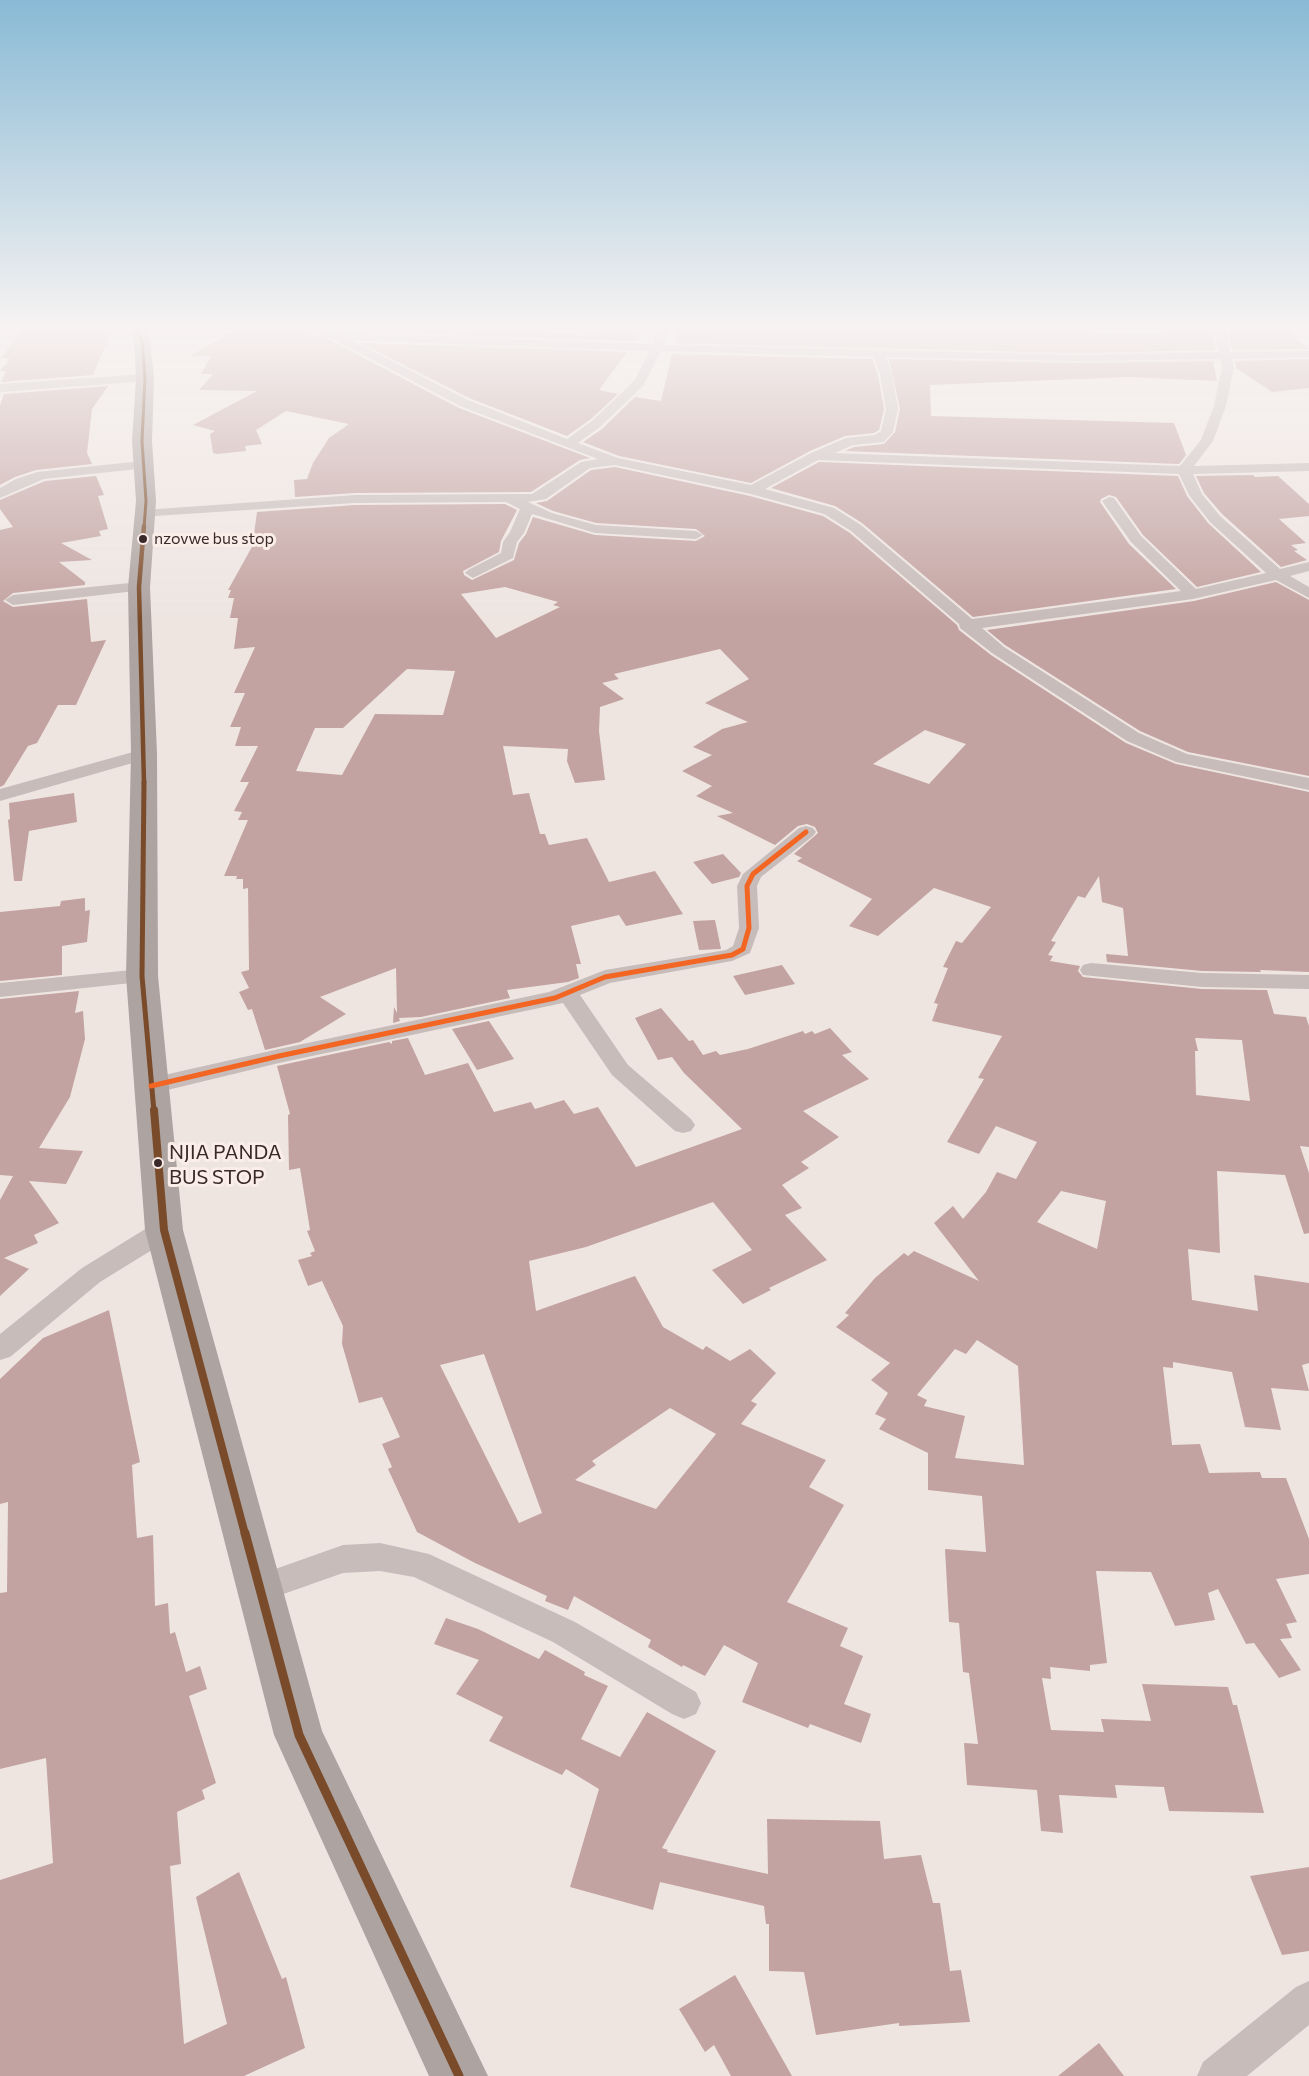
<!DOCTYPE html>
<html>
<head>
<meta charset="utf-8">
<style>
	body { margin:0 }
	canvas { display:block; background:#eee5e1 }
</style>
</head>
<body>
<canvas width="1309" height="2076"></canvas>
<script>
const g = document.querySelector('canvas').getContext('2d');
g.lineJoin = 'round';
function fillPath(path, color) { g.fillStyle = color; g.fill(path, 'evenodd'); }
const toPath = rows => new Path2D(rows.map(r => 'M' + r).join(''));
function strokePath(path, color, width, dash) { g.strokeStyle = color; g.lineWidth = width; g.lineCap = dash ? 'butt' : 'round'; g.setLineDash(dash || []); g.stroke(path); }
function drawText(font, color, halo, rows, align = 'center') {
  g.font = font + ' Commissioner,sans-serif'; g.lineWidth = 6; g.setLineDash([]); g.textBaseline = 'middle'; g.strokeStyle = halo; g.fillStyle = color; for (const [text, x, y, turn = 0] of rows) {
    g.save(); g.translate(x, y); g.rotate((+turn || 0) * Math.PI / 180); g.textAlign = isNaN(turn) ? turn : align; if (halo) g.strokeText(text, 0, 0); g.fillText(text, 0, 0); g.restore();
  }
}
fillPath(toPath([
	[25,328,113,328,93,375,1,382,6,371,0,371,10,359,1,358],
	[240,328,295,328,330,340,459,408,590,458,580,460,531,492,355,493,295,497,294,480,307,479,313,463,329,438,349,424,286,411,256,430,262,444,245,446,246,451,217,454,213,453,210,434,215,431,193,425,257,391,199,390,213,374,201,374,211,356,190,356],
	[325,328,520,328,582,336,585,332,595,333,602,328,641,333,635,341,335,331],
	[1091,328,1095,333,1165,334,1159,328,1202,328,1205,331,1211,331,1216,350,1078,353,675,343,678,329],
	[1284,328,1309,349,1232,350,1228,330],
	[361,343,627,352,599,390,618,394,591,419,567,436,469,398],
	[672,354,872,359,878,375,884,409,879,430,874,433,845,436,810,451,751,483,619,456,583,442,602,429,635,397,661,401],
	[889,359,1078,363,1213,361,1217,381,1129,377,930,385,931,416,1174,423,1186,455,1179,464,845,451,854,447,884,444,895,432,900,409],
	[1309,359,1309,388,1272,392,1236,368,1235,361],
	[108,386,92,409,87,453,92,464,36,470,15,477,0,485,0,405,4,394],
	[819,462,1178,476,1187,496,1208,523,1261,572,1197,587,1143,535,1116,497,1109,495,1101,499,1100,502,1129,544,1176,589,973,617,862,523,835,506,771,488],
	[615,467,750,496,823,516,850,533,957,625,959,630,991,655,1126,743,1176,764,1309,792,1309,972,1260,970,1261,972,1202,971,1107,962,1106,954,1128,956,1123,908,1102,902,1099,876,1085,898,1078,896,1051,941,1056,942,1048,955,1053,956,1050,961,1080,966,1078,971,1083,977,1202,989,1267,990,1274,1014,1306,1017,1309,1026,1309,1147,1300,1146,1309,1173,1309,1233,1304,1234,1285,1175,1217,1171,1220,1253,1188,1249,1192,1300,1258,1311,1254,1275,1309,1283,1309,1363,1302,1365,1309,1391,1271,1388,1281,1430,1245,1427,1232,1372,1173,1362,1173,1368,1163,1367,1172,1445,1200,1444,1209,1473,1260,1472,1262,1478,1286,1478,1309,1539,1309,1574,1276,1579,1297,1622,1286,1624,1292,1638,1280,1639,1301,1670,1279,1678,1254,1643,1246,1644,1218,1589,1208,1593,1215,1620,1175,1626,1151,1572,1096,1571,1107,1663,1090,1665,1090,1671,1050,1667,1051,1679,1042,1678,1051,1730,1104,1732,1101,1719,1151,1721,1142,1684,1228,1687,1233,1705,1237,1705,1264,1813,1169,1811,1164,1787,1115,1785,1117,1798,1059,1795,1063,1833,1041,1831,1037,1790,967,1785,964,1743,978,1744,969,1673,963,1672,959,1623,949,1622,945,1549,986,1552,982,1496,928,1490,928,1453,879,1429,886,1419,875,1414,888,1393,871,1380,890,1363,836,1327,849,1315,845,1313,875,1278,904,1253,908,1256,914,1251,979,1281,934,1223,953,1206,963,1219,986,1192,997,1172,1016,1179,1037,1142,996,1126,979,1154,947,1142,984,1079,978,1078,1002,1036,932,1021,938,1004,934,1003,948,968,943,967,956,941,962,943,991,907,934,888,878,936,849,926,872,899,797,861,802,858,794,854,818,833,815,827,807,824,798,826,775,845,717,816,733,813,696,796,712,786,682,771,712,755,693,747,722,729,748,722,705,703,749,679,720,649,614,674,619,679,602,683,624,699,600,707,599,731,605,780,575,783,567,761,568,749,503,746,513,795,529,793,540,834,545,834,549,845,587,838,609,882,655,871,683,914,626,926,619,915,571,926,581,964,576,964,579,978,568,982,507,990,510,998,421,1017,399,1018,400,1021,393,1023,394,1007,397,1013,396,968,320,997,346,1014,300,1042,265,1050,252,1009,248,1010,239,992,249,988,241,972,249,970,248,888,243,889,243,879,236,879,237,876,224,876,248,820,238,820,242,812,234,811,249,782,240,782,258,746,235,746,241,727,230,727,245,693,234,693,255,647,234,649,238,618,230,618,234,598,228,598,231,590,228,590,258,536,254,534,257,512,355,505,505,504,517,510,501,541,499,552,463,571,464,575,472,580,514,560,519,543,526,534,533,517,595,535,696,541,705,536,696,529,596,523,553,511,536,503,547,501,591,470],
	[505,587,558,602,553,605,560,607,496,638,461,594],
	[407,669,455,671,443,715,375,714,342,775,296,771,315,728,343,728],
	[925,730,966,744,929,784,873,764],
	[1195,1038,1242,1040,1250,1101,1196,1095,1195,1051,1198,1051],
	[1061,1191,1106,1201,1097,1249,1037,1222],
	[977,1340,1018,1366,1024,1465,955,1458,965,1416,924,1406,927,1400,917,1395,955,1349,966,1354],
	[1253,475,1255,477,1278,476,1309,504,1309,516,1279,519,1306,543,1291,545,1298,550,1294,551,1307,560,1281,567,1222,514,1204,493,1196,476],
	[96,476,104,495,98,496,108,529,99,531,101,536,61,543,92,560,59,562,85,582,85,585,13,593,3,601,13,607,87,599,91,642,106,640,76,705,58,705,37,743,28,746,4,785,0,787,0,530,13,527,0,509,0,500,45,481],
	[1276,582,1309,600,1309,776,1188,752,1140,731,1005,645,987,630,1194,601],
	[74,793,77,822,29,831,22,881,14,881,8,820,10,819,9,803],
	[723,854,741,873,739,877,712,884,693,862],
	[85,898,85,911,90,910,87,942,62,946,62,975,0,981,0,912,60,906,61,901],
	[715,920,721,949,699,950,693,921],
	[782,965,795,984,745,995,733,976],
	[79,991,75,1013,83,1011,85,1039,70,1097,39,1148,83,1151,66,1184,29,1181,59,1223,34,1235,38,1243,4,1258,29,1269,0,1296,0,1200,13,1176,0,1175,0,999],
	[661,1008,689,1041,693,1040,703,1055,716,1051,720,1055,748,1049,803,1031,805,1034,812,1031,815,1034,830,1028,852,1052,842,1055,869,1079,803,1111,839,1137,801,1162,809,1168,782,1185,802,1208,785,1215,827,1260,769,1288,771,1290,743,1304,712,1270,752,1250,713,1202,586,1247,529,1261,536,1311,635,1276,663,1327,703,1350,706,1346,730,1361,750,1349,776,1373,751,1401,757,1404,741,1424,826,1460,809,1487,844,1505,787,1602,848,1628,840,1646,863,1656,844,1704,871,1714,861,1743,810,1724,808,1728,742,1702,758,1663,724,1645,705,1676,683,1665,682,1667,648,1647,651,1640,574,1596,568,1610,545,1601,547,1596,475,1563,417,1532,388,1469,392,1467,382,1444,400,1437,382,1397,359,1403,342,1344,343,1326,322,1281,308,1286,298,1260,312,1256,310,1253,315,1251,307,1231,310,1230,300,1168,289,1170,288,1115,290,1114,277,1066,389,1042,392,1044,392,1041,408,1038,425,1075,468,1063,494,1112,531,1102,535,1109,564,1100,574,1114,598,1107,636,1167,742,1129,684,1073,672,1057,658,1060,635,1018],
	[484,1354,542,1513,519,1523,440,1365],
	[670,1408,716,1434,656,1509,575,1480,596,1465,592,1461],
	[489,1021,514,1059,477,1070,452,1029],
	[109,1310,140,1462,132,1465,137,1538,153,1535,155,1606,168,1603,170,1634,175,1632,186,1672,200,1666,207,1689,189,1696,216,1783,202,1790,205,1799,177,1812,181,1864,170,1866,184,2044,227,2024,196,1897,239,1872,282,1979,286,1977,305,2048,244,2076,0,2076,0,1880,53,1863,46,1758,0,1769,0,1593,7,1592,8,1502,0,1504,0,1379,43,1338],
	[446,1618,478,1629,539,1659,545,1650,585,1672,584,1675,608,1686,581,1739,620,1757,647,1712,716,1751,662,1848,668,1850,667,1852,768,1874,767,1819,880,1821,884,1859,921,1855,933,1903,940,1903,950,1971,961,1970,970,2022,899,2026,899,2023,816,2035,804,1972,769,1971,769,1924,766,1924,764,1906,660,1882,653,1910,570,1887,599,1789,566,1769,562,1775,489,1741,503,1717,456,1694,479,1660,434,1644],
	[1309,1867,1309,1951,1282,1955,1250,1876],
	[735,1975,792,2076,731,2076,714,2045,705,2052,679,2009],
	[1099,2043,1124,2076,1058,2076]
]), '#c3a3a1');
fillPath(toPath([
	[297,328,316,328,335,333,653,344,657,328,669,328,664,345,1078,355,1219,352,1213,328,1225,328,1230,352,1309,351,1309,357,1232,359,1234,367,1226,406,1213,441,1194,466,1309,463,1309,471,1193,474,1202,494,1220,516,1280,569,1309,562,1309,571,1290,576,1309,587,1309,598,1276,580,1193,599,982,628,1004,647,1139,733,1187,754,1309,778,1309,790,1176,762,1127,741,992,653,960,628,959,624,851,531,824,514,751,494,615,465,590,468,546,499,528,502,552,513,596,525,696,531,703,535,696,539,595,533,532,514,524,533,517,542,513,558,473,578,465,573,468,570,501,553,503,542,510,532,520,509,506,502,355,503,139,517,137,514,139,511,144,510,355,495,532,494,581,462,598,459,460,406,331,338,297,328],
	[351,340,650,351,634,381,592,421,567,439,468,400,351,340],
	[661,351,874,357,880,374,886,409,881,431,875,435,846,438,811,453,751,485,618,458,578,443,600,427,643,386,661,351],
	[886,357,1078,361,1220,359,1222,367,1214,406,1201,440,1180,466,835,453,853,445,884,442,893,432,898,409,892,374,886,357],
	[818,460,1179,474,1189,495,1210,522,1266,573,1196,589,1141,536,1114,498,1109,497,1102,501,1131,542,1181,591,972,619,861,525,834,508,765,489,818,460],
	[145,374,149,375,149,381,0,392,0,384,145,374],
	[142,461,147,462,149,465,147,468,44,479,0,498,0,488,16,479,37,472,142,461],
	[139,582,144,584,147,587,144,590,13,605,5,600,13,595,139,582],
	[144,749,150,750,153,754,150,758,0,801,0,789,144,749],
	[806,826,813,828,816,832,813,836,761,877,757,886,759,928,750,953,732,961,610,983,580,995,628,1065,691,1119,695,1125,691,1131,683,1133,675,1131,612,1075,563,1003,279,1063,151,1094,143,1091,139,1086,143,1081,151,1078,279,1049,549,992,605,970,726,950,733,946,739,928,737,886,743,874,799,828,806,826],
	[1091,963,1202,973,1309,975,1309,989,1202,987,1083,975,1080,970,1083,965,1091,963],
	[142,969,150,971,153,976,150,981,0,997,0,983,142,969],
	[164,1221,173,1223,177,1230,173,1237,100,1282,10,1357,0,1360,0,1334,82,1268,155,1223,164,1221],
	[380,1543,429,1554,575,1622,696,1692,701,1703,696,1714,684,1719,672,1714,553,1642,414,1577,380,1571,343,1573,261,1602,250,1598,245,1588,250,1578,343,1545,380,1543],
	[1309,1981,1309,2025,1247,2076,1197,2076,1203,2062,1296,1987,1309,1981]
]), '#c7bcba');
fillPath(toPath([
	[128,328,144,328,150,340,154,378,152,441,156,501,150,587,157,754,158,976,183,1230,322,1731,488,2076,429,2076,274,1735,145,1230,126,976,131,754,128,587,136,501,132,441,136,378,134,340,128,328]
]), '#ada3a0');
strokePath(toPath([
	[136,328,142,340,145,378,142,441,146,501,144,528]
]), '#7a4b2a', 3);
strokePath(toPath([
	[144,783,139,587,144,526]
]), '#7a4b2a', 4.5);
strokePath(toPath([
	[144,782,142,976,154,1112]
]), '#7a4b2a', 5);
strokePath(toPath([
	[154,1110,164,1230,245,1534]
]), '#7a4b2a', 8);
strokePath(toPath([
	[245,1533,299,1735,459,2076]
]), '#7a4b2a', 9);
strokePath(toPath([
	[151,1086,279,1056,555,998,605,977,732,955,743,949,749,928,747,886,753,874,806,832]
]), '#f26522', 5);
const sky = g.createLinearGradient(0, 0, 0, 619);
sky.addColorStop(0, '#89bad5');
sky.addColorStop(0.53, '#f7f3f2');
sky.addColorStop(1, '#f7f3f200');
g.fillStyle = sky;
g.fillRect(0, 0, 1309, 619);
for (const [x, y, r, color] of [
	[143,539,5,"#392928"],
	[158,1163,5,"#392928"]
]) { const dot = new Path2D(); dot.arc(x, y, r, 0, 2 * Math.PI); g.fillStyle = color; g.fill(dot); strokePath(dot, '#fbeee8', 2); }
drawText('16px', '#392928', '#fbeee8', [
	["nzovwe bus stop",154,539]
], 'left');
drawText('20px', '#392928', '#fbeee8', [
	["NJIA PANDA",169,1152],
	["BUS STOP",169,1177]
], 'left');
</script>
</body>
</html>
